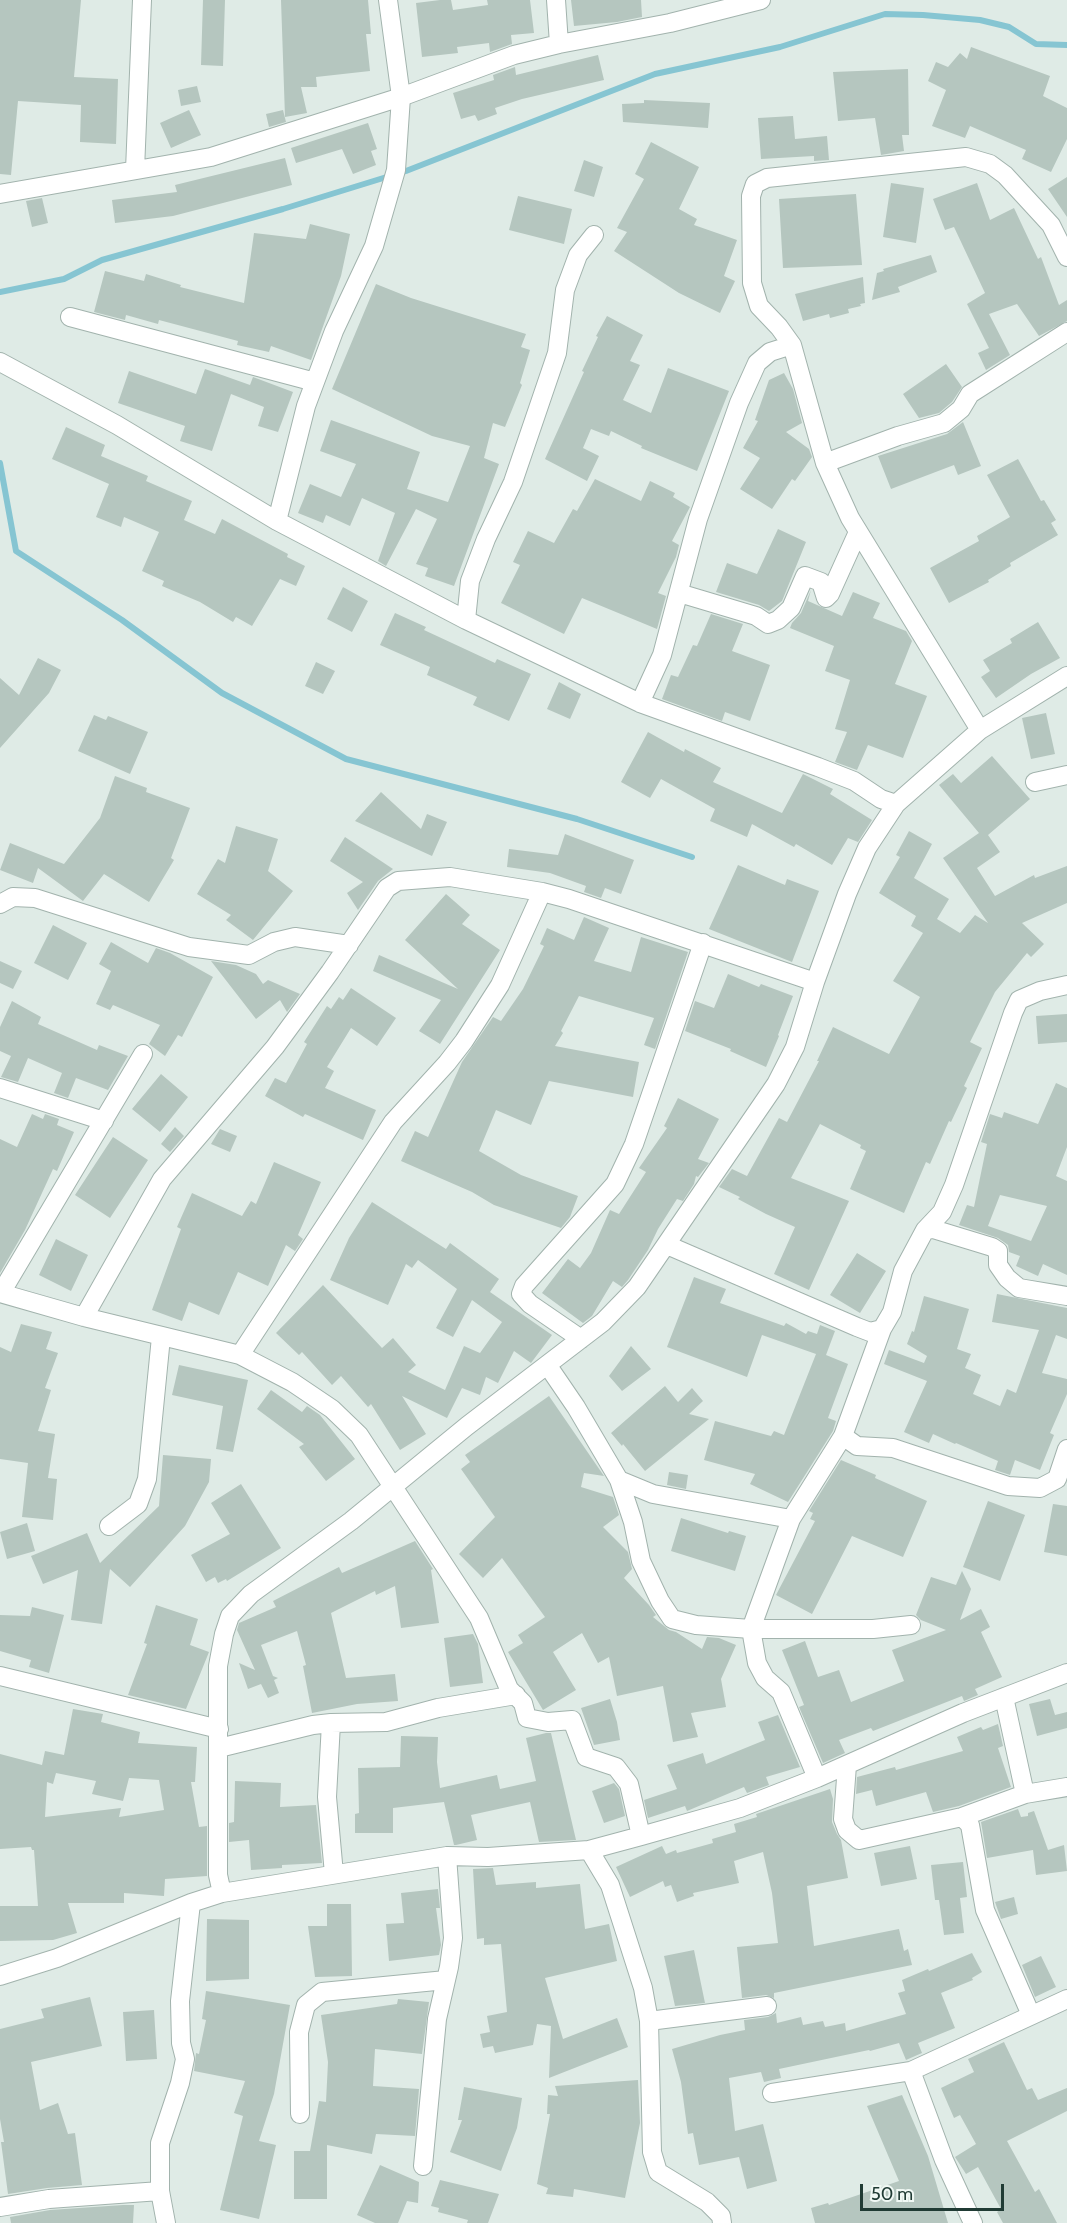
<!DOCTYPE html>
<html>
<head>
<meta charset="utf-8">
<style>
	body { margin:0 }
	#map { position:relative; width:1067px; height:2223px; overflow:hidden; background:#dfebe6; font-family:Cabin,sans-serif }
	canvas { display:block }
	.scale { position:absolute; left:860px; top:2184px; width:144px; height:27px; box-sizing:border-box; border:3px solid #203b34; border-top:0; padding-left:8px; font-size:18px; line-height:21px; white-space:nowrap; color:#203b34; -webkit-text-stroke:4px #f0f8f4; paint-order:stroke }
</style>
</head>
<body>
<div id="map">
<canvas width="1067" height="2223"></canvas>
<div class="scale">50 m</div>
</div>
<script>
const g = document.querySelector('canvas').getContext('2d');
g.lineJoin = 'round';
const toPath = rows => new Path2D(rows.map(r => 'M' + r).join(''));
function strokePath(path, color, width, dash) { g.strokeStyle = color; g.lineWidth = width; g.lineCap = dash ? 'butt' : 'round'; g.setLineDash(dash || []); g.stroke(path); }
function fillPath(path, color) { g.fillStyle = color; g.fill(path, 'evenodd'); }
strokePath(toPath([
	[0,292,64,279,102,260,283,209,406,171,655,74,780,47,885,14,923,15,980,20,1009,27,1036,44,1067,45],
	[0,463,16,551,122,620,222,693,346,759,577,819,692,857]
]), '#86c5d2', 6);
fillPath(toPath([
	[0,0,81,0,74,77,118,79,116,144,80,142,81,105,18,101,11,175,0,174],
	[203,0,225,0,223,66,201,65],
	[281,0,368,0,371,34,366,34,370,71,316,77,317,87,301,87,307,113,285,117],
	[440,0,451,0,453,10,488,5,487,0,530,0,534,33,511,35,512,44,490,52,489,43,457,47,458,53,422,57,416,3],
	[571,0,641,0,642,17,617,22,574,26],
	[971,47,1050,76,1043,96,1067,108,1067,139,1051,172,1022,159,1026,150,970,126,965,138,932,126,946,90,928,81,936,62,948,67,960,53,967,59],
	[598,55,604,80,522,99,495,108,497,114,478,121,475,115,461,119,453,93,494,80,493,75,515,67,516,75],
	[908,69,909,135,902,135,904,151,881,155,875,118,838,121,833,72],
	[197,86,201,102,181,106,178,90],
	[644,100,710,103,708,128,623,122,622,104,644,103],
	[189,110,201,135,171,148,160,123],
	[283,110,286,122,269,127,266,114],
	[793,116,795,139,827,136,829,160,814,161,814,156,761,159,758,118],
	[368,123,377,149,371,151,376,165,353,174,342,149,296,163,291,148],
	[651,142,699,167,679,209,697,219,694,225,737,240,724,276,735,281,720,313,679,293,614,251,627,232,617,228,644,179,635,174],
	[285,158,292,185,173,216,115,223,112,200,177,192,175,185],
	[584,160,603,167,594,197,574,191],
	[1067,177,1067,217,1048,189],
	[891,183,924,188,916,243,883,237],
	[977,183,990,220,1014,208,1038,259,1041,257,1059,305,1067,300,1067,321,1039,336,1017,304,989,314,1010,355,986,370,978,353,989,348,967,304,985,293,954,227,945,230,933,199],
	[856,194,862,265,783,268,779,199],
	[518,196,572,209,564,244,509,230],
	[42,198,48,223,32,227,26,201],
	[310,224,350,234,341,276,311,360,271,346,269,352,237,345,238,341,159,320,158,324,126,315,125,320,94,312,105,271,144,281,146,274,181,285,180,287,244,303,254,233,306,239],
	[931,255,937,272,898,287,900,292,872,300,877,273,884,271,883,269],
	[863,277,865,303,860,304,861,306,848,309,849,313,830,318,829,314,803,321,795,294],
	[376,284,411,298,526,334,521,347,530,350,520,383,522,385,505,427,493,423,484,458,499,464,454,586,425,576,428,568,416,564,437,519,416,509,386,566,378,561,395,513,362,498,350,526,326,515,323,523,298,513,310,484,341,497,356,464,320,451,331,420,420,452,407,489,448,502,470,446,432,436,332,389],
	[607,316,643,335,630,361,640,365,623,400,651,413,668,368,729,391,697,471,641,448,642,446,611,431,609,436,591,429,583,448,599,456,587,481,545,459,584,372,582,371,598,337,596,336],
	[946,364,962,387,952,402,939,413,919,418,903,394],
	[205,369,250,385,253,377,293,392,278,432,258,426,264,407,231,394,212,451,180,441,185,426,118,403,129,371,196,394],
	[784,373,793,389,802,423,786,432,809,449,812,457,795,481,792,479,772,509,740,489,760,458,743,448,758,421,755,420,769,380],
	[963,422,981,466,958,475,954,465,891,489,878,456,947,434],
	[66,427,105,445,101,456,148,476,146,481,192,501,184,520,215,534,222,519,288,554,287,557,305,566,296,586,280,579,252,626,236,617,233,622,200,602,162,586,164,581,142,571,159,532,124,517,121,527,96,517,109,484,52,459],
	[1018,459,1041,501,1044,500,1056,520,1051,523,1058,535,1010,563,1011,566,988,580,989,582,949,603,930,568,979,541,977,536,1010,517,987,475],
	[595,479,641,501,650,481,675,493,673,497,690,507,672,541,679,545,676,557,658,593,666,596,657,629,582,598,564,634,501,603,520,565,513,562,528,531,554,543,573,509,577,511],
	[778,529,806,542,782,601,769,611,759,605,716,592,727,563,757,574],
	[343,587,368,601,352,632,327,619],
	[811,590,808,601,842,616,853,592,880,603,873,618,906,631,912,641,895,684,927,696,903,758,868,745,857,770,835,762,847,732,835,729,850,680,825,671,834,646,790,628,792,623,801,613],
	[395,613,426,627,424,630,495,663,497,659,531,674,509,721,473,705,477,697,427,675,430,667,380,645],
	[711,614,743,624,732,651,770,665,750,721,725,712,722,721,662,699,671,675,678,677,693,645,697,646],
	[1038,622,1060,658,1031,674,996,698,981,677,990,671,983,660,1012,643,1010,639],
	[38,658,61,670,49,693,0,748,0,678,19,695],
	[316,662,335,671,323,694,305,686],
	[559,682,581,694,570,719,547,709],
	[1046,713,1055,754,1031,759,1022,718],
	[94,715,106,720,108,716,148,732,130,774,78,751],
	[648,732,684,752,685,749,721,768,713,782,782,813,803,774,833,789,830,794,872,820,858,842,848,838,832,865,796,844,794,847,752,824,747,837,710,821,715,809,661,779,650,798,621,782],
	[992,756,1030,799,988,835,1000,852,977,868,995,896,1034,875,1035,878,1067,866,1067,903,1022,923,1044,944,1031,957,1027,953,995,992,970,1042,982,1048,964,1086,967,1088,951,1122,949,1121,930,1164,926,1162,904,1213,850,1189,866,1151,860,1148,861,1145,820,1124,791,1178,849,1201,809,1290,774,1274,795,1227,766,1214,738,1199,740,1197,719,1187,732,1169,747,1176,779,1118,787,1122,819,1061,817,1061,833,1027,889,1054,920,997,893,981,923,933,911,926,916,916,879,893,900,857,896,855,909,831,932,844,914,878,949,899,937,919,960,933,975,915,988,923,943,858,979,833,939,785,953,774,961,783],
	[115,776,147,788,146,792,190,808,171,858,174,860,149,902,104,874,83,901,38,868,33,883,0,870,10,843,64,864,100,818],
	[381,792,421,829,427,814,447,822,432,856,355,821],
	[236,826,278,839,268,871,293,891,253,940,226,920,231,915,197,894,218,859,225,863],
	[565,834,634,860,621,894,605,888,601,898,584,892,586,886,550,873,507,867,509,849,558,855],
	[345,837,393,869,378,881,358,910,347,893,363,882,330,861],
	[738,865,785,885,787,879,819,891,792,962,709,929],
	[446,894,470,915,462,924,500,950,440,1044,419,1031,441,1000,373,971,379,955,458,989,405,940],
	[584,917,609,928,594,961,631,972,641,937,688,952,655,1049,644,1045,654,1018,579,996,561,1031,563,1033,555,1046,639,1062,633,1097,549,1081,531,1125,496,1110,479,1151,521,1175,578,1196,570,1217,561,1228,494,1205,472,1192,401,1161,415,1131,428,1137,462,1062,493,1017,501,1021,523,989,544,946,540,944,547,928,574,940],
	[53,925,87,943,68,980,34,963],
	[111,942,148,963,156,948,170,953,213,977,182,1037,178,1035,165,1056,149,1044,160,1025,113,1005,110,1010,96,1004,111,971,99,964],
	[0,961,22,971,13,989,0,983],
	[211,961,236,965,256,974,263,984,268,980,300,994,287,1012,280,1000,256,1019],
	[728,974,759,987,761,984,793,996,778,1035,779,1036,766,1067,730,1051,731,1049,685,1031,695,1001,714,1008],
	[351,988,396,1018,377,1046,351,1028,327,1067,334,1071,325,1088,376,1110,363,1140,305,1114,303,1117,265,1096,275,1078,286,1083,307,1044,304,1042,327,1006,331,1009,339,997,343,1000],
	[12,1001,41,1017,38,1024,97,1050,99,1045,128,1056,108,1090,76,1078,68,1098,54,1093,62,1073,28,1058,18,1082,1,1077,11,1056,0,1051,0,1027],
	[1067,1014,1067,1042,1038,1044,1036,1016],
	[161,1074,188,1097,160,1132,132,1109],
	[1056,1083,1067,1088,1067,1147,1056,1176,1067,1181,1067,1275,1043,1264,1038,1276,1016,1266,1020,1256,1009,1252,1008,1245,998,1238,959,1225,967,1205,974,1207,987,1144,981,1142,990,1114,1002,1118,1004,1112,1038,1124],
	[1000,1195,1047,1206,1031,1241,988,1226],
	[678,1098,719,1119,698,1159,709,1163,698,1177,696,1176,694,1184,683,1201,677,1199,658,1229,648,1250,628,1280,622,1287,613,1281,592,1316,583,1323,542,1293,568,1259,580,1268,591,1253,610,1210,619,1214,646,1172,639,1168,667,1128,664,1126],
	[32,1114,43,1119,45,1114,59,1119,57,1125,74,1132,57,1171,53,1169,25,1230,0,1273,0,1139,17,1147],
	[175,1127,184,1136,170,1152,161,1144],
	[220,1129,237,1136,230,1152,211,1144],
	[113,1137,148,1160,110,1218,75,1195],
	[274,1162,321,1182,298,1235,303,1239,295,1251,286,1245,268,1286,238,1272,219,1315,189,1302,182,1321,152,1310,181,1229,177,1227,192,1193,242,1216,251,1201,256,1204],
	[372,1202,446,1249,450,1243,499,1279,490,1292,552,1335,531,1363,514,1351,498,1383,486,1377,480,1395,462,1388,447,1418,402,1396,426,1434,400,1450,371,1404,368,1407,341,1376,332,1385,302,1352,299,1355,276,1333,323,1285,382,1348,393,1338,416,1365,408,1372,445,1390,464,1346,480,1353,502,1322,472,1300,453,1337,436,1328,457,1289,418,1260,412,1268,406,1264,388,1305,330,1280,349,1238],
	[56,1239,88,1255,71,1291,39,1275],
	[857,1253,886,1271,860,1313,830,1295],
	[694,1277,726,1289,720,1303,784,1326,786,1323,806,1334,808,1331,817,1334,820,1325,835,1331,826,1355,848,1364,828,1418,836,1421,833,1431,788,1502,750,1484,755,1474,704,1460,715,1421,771,1436,774,1431,784,1435,816,1354,762,1335,747,1377,667,1347],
	[997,1294,1067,1308,1067,1339,1056,1335,1042,1373,1067,1379,1067,1394,1050,1433,1054,1435,1040,1470,1015,1460,1010,1475,995,1470,998,1461,956,1443,955,1444,933,1434,929,1443,904,1432,927,1381,884,1364,889,1350,924,1363,927,1356,907,1344,912,1331,914,1332,924,1296,969,1309,957,1349,971,1354,965,1368,981,1375,973,1394,1000,1406,1007,1389,1016,1393,1039,1330,992,1322],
	[21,1324,52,1332,46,1349,58,1353,45,1388,51,1390,38,1431,55,1434,48,1478,57,1479,53,1520,22,1517,28,1463,0,1459,0,1347,11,1352],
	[631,1346,651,1369,622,1391,609,1376],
	[179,1365,248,1380,233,1452,216,1449,223,1406,172,1395],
	[665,1386,678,1402,692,1388,703,1401,689,1414,709,1419,645,1471,623,1444,622,1446,611,1433],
	[271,1390,302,1412,307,1406,320,1415,355,1459,326,1481,299,1447,304,1444,257,1409],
	[549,1396,604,1476,584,1473,581,1487,613,1497,619,1515,603,1527,628,1552,632,1569,624,1578,649,1605,656,1615,653,1617,669,1630,676,1632,702,1649,707,1637,719,1638,736,1645,721,1679,726,1707,691,1713,698,1737,673,1742,663,1686,617,1696,609,1657,598,1663,582,1633,553,1652,576,1690,543,1710,508,1652,523,1643,518,1635,545,1617,502,1558,483,1578,459,1554,495,1517,461,1469,470,1462,465,1455],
	[163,1455,211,1459,209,1482,185,1526,130,1587,110,1569,102,1624,71,1620,78,1570,43,1584,31,1556,87,1533,100,1563,159,1506],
	[841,1460,876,1475,875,1478,927,1501,903,1557,852,1536,812,1614,776,1595,815,1521,810,1519,813,1513,809,1511],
	[669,1472,688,1475,686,1489,667,1485],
	[241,1484,281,1548,227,1581,226,1579,218,1583,215,1577,206,1582,191,1555,230,1534,211,1503],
	[988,1501,1025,1515,1000,1581,963,1567],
	[1053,1504,1067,1506,1067,1556,1044,1552],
	[681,1518,728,1533,729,1531,746,1536,735,1571,671,1551],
	[27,1523,35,1551,7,1559,0,1532],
	[415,1541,433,1569,431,1570,439,1623,401,1628,395,1586,376,1595,375,1591,331,1613,346,1678,395,1674,398,1701,357,1704,312,1713,303,1666,306,1665,297,1631,261,1645,273,1676,278,1678,274,1680,279,1693,268,1698,261,1684,248,1689,239,1663,255,1670,237,1630,239,1623,276,1607,273,1601,339,1567,342,1573],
	[962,1571,971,1589,960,1620,981,1609,990,1627,981,1632,1002,1677,975,1689,978,1695,964,1701,962,1696,873,1731,871,1728,839,1740,845,1753,823,1763,799,1707,804,1705,782,1650,805,1641,818,1677,839,1670,851,1702,904,1681,892,1650,946,1630,921,1620,916,1615,931,1577,956,1585],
	[156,1605,198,1619,190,1645,209,1652,186,1709,128,1695,147,1644,144,1643],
	[32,1607,64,1615,49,1673,29,1667,31,1660,0,1651,0,1615,30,1616],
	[473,1634,478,1644,483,1683,450,1687,444,1638],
	[610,1699,617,1722,620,1740,594,1745,581,1708],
	[1050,1699,1055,1715,1067,1712,1067,1728,1037,1736,1029,1704],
	[73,1709,103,1714,101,1722,140,1732,138,1743,197,1747,195,1782,191,1782,199,1827,207,1826,207,1876,165,1879,164,1896,124,1893,124,1903,68,1903,77,1933,53,1940,0,1941,0,1906,38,1906,34,1850,32,1850,31,1847,0,1849,0,1754,42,1765,45,1751,64,1755],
	[56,1773,96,1781,92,1794,123,1801,129,1778,159,1780,164,1810,119,1817,121,1808,45,1817,47,1782,53,1784],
	[778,1715,800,1767,766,1777,769,1785,747,1793,744,1787,687,1811,685,1806,648,1818,644,1800,677,1789,667,1765,703,1753,706,1764,765,1740,758,1722],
	[998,1724,1003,1746,998,1748,1011,1787,959,1806,933,1812,926,1792,876,1806,872,1790,856,1794,857,1777,895,1767,896,1770,963,1751,957,1737,981,1727,983,1730],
	[546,1733,551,1733,576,1840,539,1842,530,1802,471,1815,477,1840,456,1845,454,1845,444,1802,393,1808,393,1833,355,1833,355,1814,359,1813,358,1768,400,1767,401,1736,438,1737,437,1762,440,1788,497,1775,500,1789,536,1781,526,1738],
	[235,1781,281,1783,280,1807,316,1805,322,1863,282,1865,282,1868,251,1870,249,1840,229,1842,229,1823,234,1822],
	[614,1783,619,1789,625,1816,604,1823,592,1791],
	[830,1789,833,1799,832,1822,837,1834,841,1840,848,1878,807,1886,814,1946,899,1929,904,1951,908,1949,912,1965,774,1993,774,1998,766,1995,742,1998,737,1947,778,1943,772,1893,763,1852,734,1861,739,1883,693,1893,694,1896,677,1902,671,1885,665,1887,663,1881,630,1897,616,1867,662,1846,666,1854,676,1850,677,1853,713,1843,712,1839,736,1832,734,1824,757,1817,756,1814],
	[1018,1809,1021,1817,1028,1816,1028,1813,1034,1811,1048,1850,1064,1845,1067,1871,1036,1875,1033,1850,987,1858,981,1822],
	[910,1846,917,1879,881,1886,874,1853],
	[963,1862,967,1897,960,1898,964,1933,944,1935,939,1900,935,1900,931,1865],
	[493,1868,496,1885,536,1882,536,1888,580,1884,585,1929,609,1924,617,1961,545,1978,563,2039,617,2018,628,2047,549,2078,551,2026,537,2024,533,2045,495,2053,493,2046,483,2048,480,2034,490,2032,487,2016,507,2012,501,1944,484,1945,484,1938,477,1939,473,1869],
	[438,1889,440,1908,436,1908,441,1945,439,1955,389,1961,386,1924,404,1923,401,1893],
	[1014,1897,1018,1914,1001,1919,995,1902],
	[327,1904,351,1904,352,1976,315,1977,308,1926,327,1926],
	[207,1919,249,1920,249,1979,206,1981],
	[694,1950,705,2003,675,2006,664,1956],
	[972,1953,982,1972,972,1978,973,1980,941,1993,955,2028,918,2043,922,2053,906,2060,899,2043,870,2051,869,2050,779,2069,781,2078,764,2082,761,2072,729,2078,735,2131,763,2124,777,2181,747,2189,739,2157,699,2165,693,2133,688,2134,681,2082,672,2049,720,2035,745,2030,744,2020,768,2017,776,2013,777,2023,801,2017,803,2025,823,2021,825,2027,845,2023,846,2031,906,2014,898,1993,905,1991,902,1980,928,1969,929,1971],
	[1041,1956,1056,1987,1035,1997,1022,1965],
	[206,1991,290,2005,274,2094,259,2141,276,2145,259,2219,220,2210,243,2116,234,2113,245,2081,194,2071,196,2053,199,2054,206,2020,202,2019],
	[90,1997,102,2046,31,2062,40,2110,58,2103,68,2134,75,2133,82,2185,47,2188,8,2194,1,2142,4,2142,0,2119,0,2029,44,2018,41,2009],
	[398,1999,429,2002,422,2054,375,2049,373,2086,419,2089,415,2136,376,2134,372,2154,327,2145,327,2199,294,2199,294,2151,310,2151,319,2101,326,2102,328,2062,321,2015,397,2004],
	[154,2010,157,2059,126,2061,123,2012],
	[1004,2042,1027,2090,1032,2088,1038,2100,1067,2088,1067,2111,1007,2141,1035,2192,1039,2189,1057,2223,1003,2223,997,2212,1001,2209,978,2167,966,2174,955,2157,976,2144,960,2115,954,2118,941,2088,974,2072,968,2059],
	[638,2080,640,2123,625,2198,574,2189,573,2197,546,2194,548,2188,537,2184,550,2114,547,2114,548,2095,558,2096,555,2086],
	[464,2087,522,2098,517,2128,501,2171,450,2152,462,2120,458,2120],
	[902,2095,928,2156,948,2223,815,2223,811,2208,828,2203,829,2205,899,2181,867,2106],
	[380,2165,419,2182,418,2203,407,2201,398,2223,375,2223,357,2215],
	[440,2180,499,2194,488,2223,467,2223,468,2220,438,2212,439,2208,431,2206],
	[123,2205,134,2205,133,2223,11,2223,10,2217,50,2210]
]), '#b5c6bf');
const street = toPath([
	[556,0,559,44],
	[135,170,142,0],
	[0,194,211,157,401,97,514,55,559,44,670,23,761,0],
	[70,317,315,382],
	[0,362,117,425,277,521,466,620,640,703,818,767,854,781,881,799,896,804],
	[825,463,898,436,944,423,961,409,970,394,1067,332],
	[277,521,306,406,334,331,374,246,396,170,401,97,388,0],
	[679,593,756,616,768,624,778,620,791,608,805,576,821,582,826,598,830,594,858,532],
	[466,620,470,581,486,539,513,482,557,353,565,290,578,255,594,235],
	[640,703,662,655,698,519,739,403,757,363,770,352,792,345],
	[980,730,850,518,825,463,792,345,779,327,759,306,752,283,751,196,755,184,767,178,966,157,990,164,1005,175,1051,225,1067,257],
	[1035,782,1067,775],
	[0,904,13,897,35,898,189,947,249,955,274,942,295,937,349,945],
	[0,1088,104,1121],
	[925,1230,933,1229,992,1247,998,1251,998,1265,1007,1278,1019,1288,1067,1296],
	[667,1245,857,1327,870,1332,882,1329],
	[0,1293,84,1317,240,1355,292,1382,332,1409,359,1435,479,1618,509,1689,523,1703,527,1718,548,1722,572,1720,586,1757,616,1767,629,1784,641,1836],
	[1,1293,143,1054],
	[84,1317,162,1179,275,1047,330,972,387,888,398,881,450,877,542,892,569,899,815,982],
	[581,1339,530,1304,521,1294,524,1286,615,1184,634,1144,703,943],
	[240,1355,393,1122,447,1063,464,1041,500,985,542,892],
	[548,1366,576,1407,619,1480,633,1522,641,1561,660,1601,672,1619,696,1625,751,1629,873,1629,911,1625],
	[843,1436,857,1446,893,1448,1008,1486,1040,1488,1057,1479,1067,1449],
	[619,1480,653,1494,791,1519],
	[109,1526,138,1504,147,1479,161,1337],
	[0,1676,219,1729],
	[1004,1697,1025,1794],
	[331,1723,327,1797,334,1874],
	[219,1748,313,1725,331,1723,386,1722,438,1708,516,1695],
	[847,1765,843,1819,847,1830,859,1840,962,1817,1025,1794,1067,1787],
	[817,1778,781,1692,765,1678,757,1663,751,1629,791,1519,843,1436,882,1329,892,1312,903,1271,925,1230,942,1212,954,1185,1013,1013,1019,1000,1040,991,1067,985],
	[962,1817,970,1825,985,1910,1031,2015],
	[589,1850,610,1885,643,1988,649,2021,652,2152,658,2172,707,2202,721,2216,722,2223],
	[222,1893,218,1875,218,1666,224,1634,230,1616,251,1594,351,1521,467,1426,603,1322,637,1287,776,1084,795,1047,815,982,847,894,867,848,896,804,980,730,1067,676],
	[0,1976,57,1958,191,1903,222,1893,447,1856,488,1857,589,1850,641,1836,740,1808,817,1778,963,1713,1067,1673],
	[649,2021,767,2006],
	[911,2071,944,2160,973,2223],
	[772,2093,911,2071,1067,1999],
	[300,2114,299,2032,306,2005,322,1992,446,1980],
	[423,2166,437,2019,449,1967,453,1938,447,1856],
	[0,2207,49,2199,160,2191],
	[166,2223,160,2191,160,2143,180,2083,185,2059,181,2043,180,2001,191,1903]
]);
strokePath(street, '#a2b3ad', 20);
strokePath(street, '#fff', 18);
</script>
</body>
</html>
